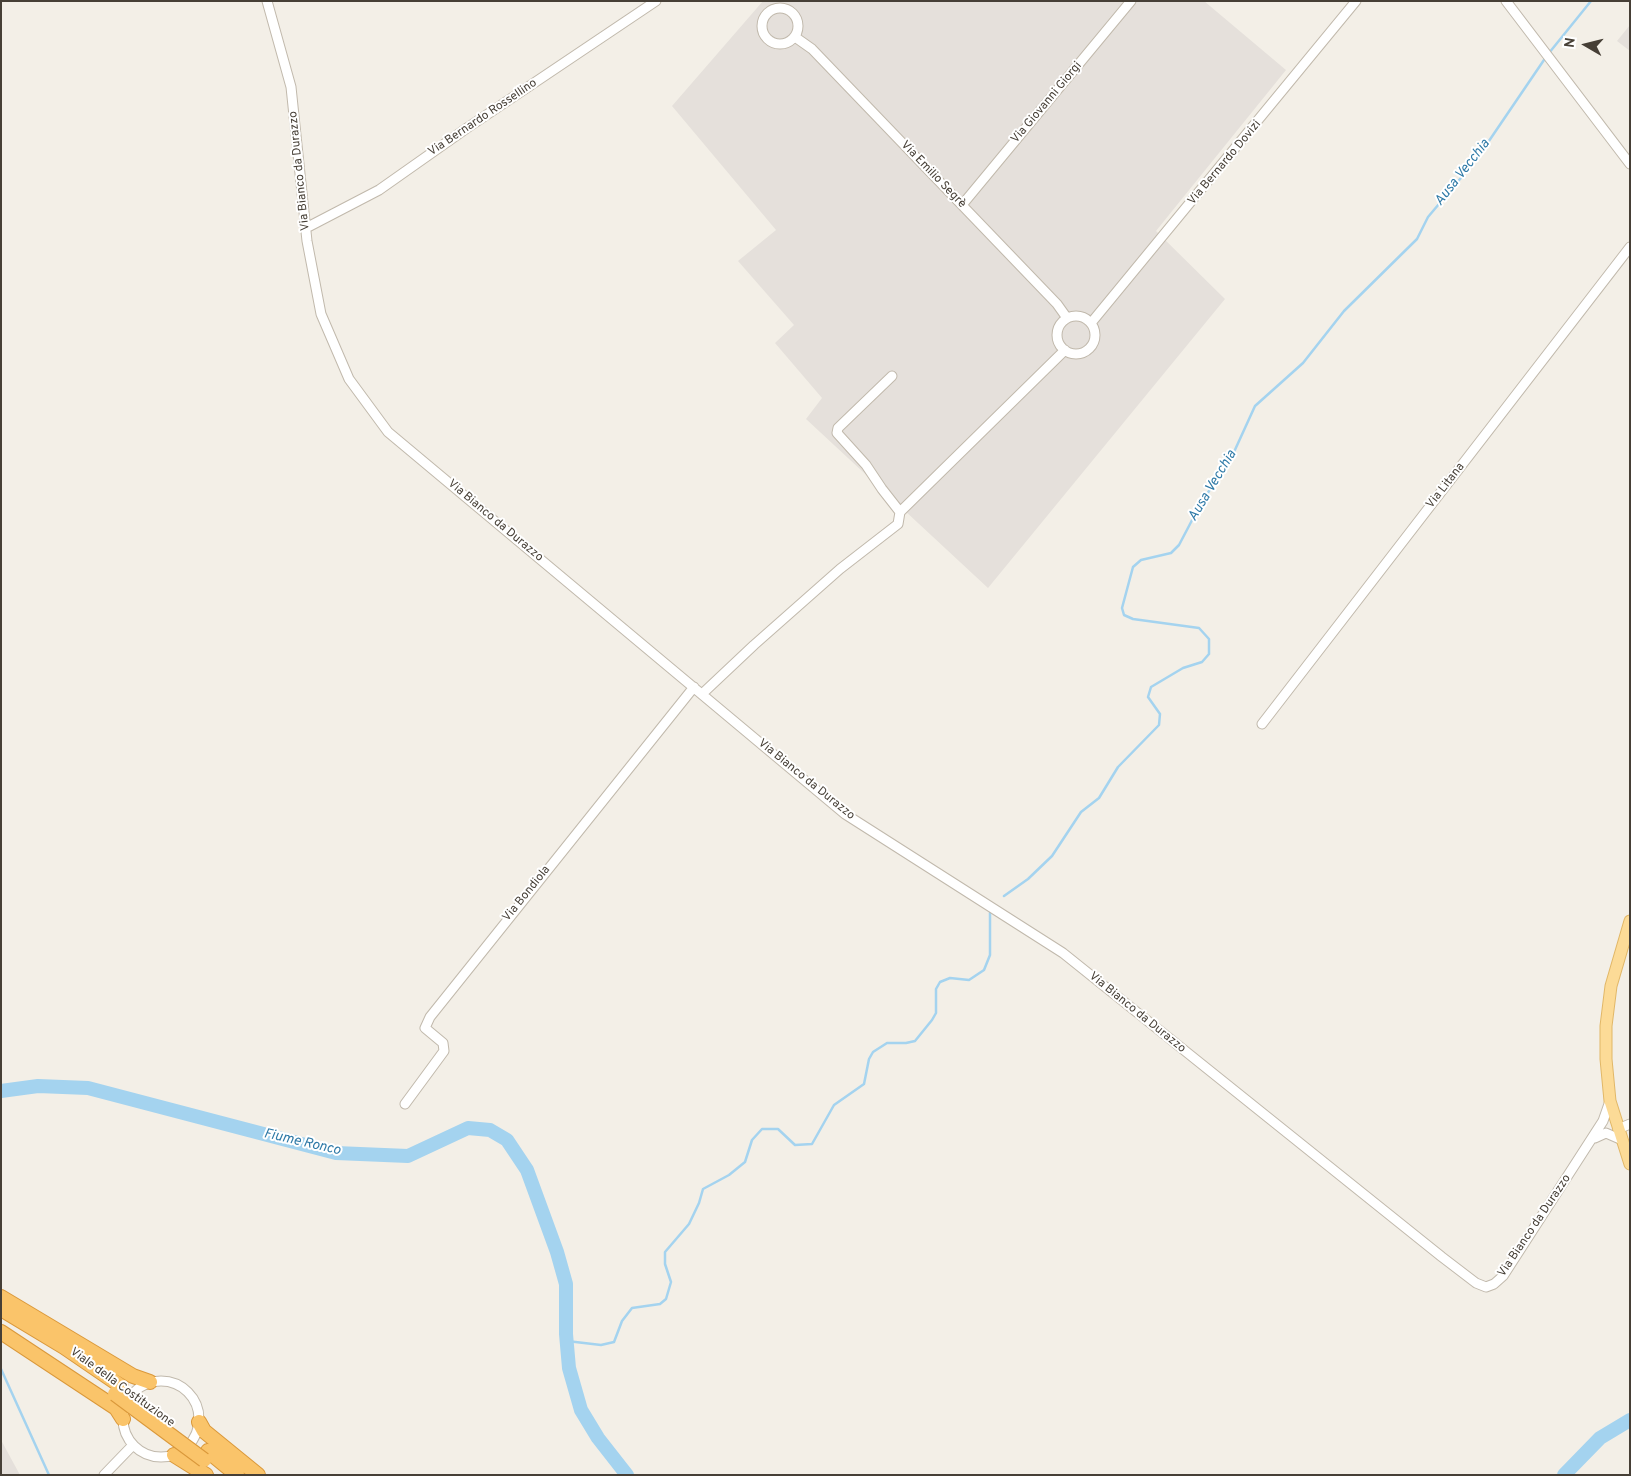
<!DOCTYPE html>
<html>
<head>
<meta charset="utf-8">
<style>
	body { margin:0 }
	#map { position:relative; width:1631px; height:1476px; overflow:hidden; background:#f3efe7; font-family:Overpass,sans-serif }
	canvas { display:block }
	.frame { position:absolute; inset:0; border:2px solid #463f36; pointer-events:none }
	.north { position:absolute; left:1561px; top:20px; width:50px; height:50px; -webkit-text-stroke:4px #fff; paint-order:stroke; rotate:278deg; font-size:14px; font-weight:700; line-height:20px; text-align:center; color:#463f36 }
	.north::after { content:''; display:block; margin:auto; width:18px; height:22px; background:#463f36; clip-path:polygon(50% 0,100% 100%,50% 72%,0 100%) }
</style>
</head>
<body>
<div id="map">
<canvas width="1631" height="1476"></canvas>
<div class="frame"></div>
<div class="north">N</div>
</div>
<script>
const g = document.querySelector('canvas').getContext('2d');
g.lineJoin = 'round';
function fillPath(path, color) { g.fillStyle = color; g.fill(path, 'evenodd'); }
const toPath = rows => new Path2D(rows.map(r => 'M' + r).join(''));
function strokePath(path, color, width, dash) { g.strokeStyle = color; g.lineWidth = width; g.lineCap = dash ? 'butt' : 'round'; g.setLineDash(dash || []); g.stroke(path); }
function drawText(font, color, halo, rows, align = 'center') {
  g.font = font + ' Overpass,sans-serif'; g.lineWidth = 4; g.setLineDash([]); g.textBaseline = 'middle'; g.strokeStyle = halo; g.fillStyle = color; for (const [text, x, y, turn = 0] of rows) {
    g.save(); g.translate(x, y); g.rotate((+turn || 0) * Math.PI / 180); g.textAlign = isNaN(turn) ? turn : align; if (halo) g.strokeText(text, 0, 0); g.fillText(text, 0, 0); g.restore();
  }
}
fillPath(toPath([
	[763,1,1204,1,1286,70,1156,231,1225,299,988,588,806,419,822,398,775,343,794,325,738,261,776,230,672,106],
	[1630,25,1630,51,1617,41],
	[1,1440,20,1475,1,1475]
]), '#e5e0db');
strokePath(toPath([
	[1549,53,1591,1],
	[1004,896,1028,879,1052,856,1081,812,1099,798,1118,767,1159,725,1160,714,1148,697,1151,687,1183,668,1202,662,1209,654,1209,639,1199,628,1133,619,1124,615,1122,608,1133,567,1141,560,1171,553,1179,545,1200,505,1234,452,1255,406,1303,363,1344,311,1417,239,1428,217,1476,160,1546,57],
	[567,1341,601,1345,614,1342,622,1321,632,1308,660,1304,666,1299,671,1282,665,1264,665,1252,689,1224,699,1203,703,1189,729,1175,745,1162,752,1140,762,1129,778,1129,795,1145,812,1144,834,1105,864,1084,869,1059,873,1052,887,1043,906,1043,915,1041,932,1020,936,1013,936,989,940,982,950,978,969,980,984,970,990,955,990,913],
	[1,1369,49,1475]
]), '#a4d3ef', 2.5);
strokePath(toPath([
	[1,1091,38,1086,88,1088,336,1153,408,1156,468,1128,490,1130,507,1140,527,1170,557,1252,566,1284,566,1334,569,1368,581,1410,598,1438,627,1475],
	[1564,1475,1600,1438,1630,1420]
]), '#a4d3ef', 14);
const minor = toPath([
	[267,1,291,87,307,241,321,314,349,379,388,432,845,814,1063,953,1442,1257,1476,1283,1486,1287,1494,1284,1503,1276,1603,1121,1610,1101],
	[1506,1,1630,164],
	'762 26a18 18 0 1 1 36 0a18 18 0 1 1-36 0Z',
	[795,37,812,49,1057,304,1067,318],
	[962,205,1131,1],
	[306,228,379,190,467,128,656,1],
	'1057 335a19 19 0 1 1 38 0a19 19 0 1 1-38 0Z',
	[1091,323,1356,1],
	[900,512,1065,350],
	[702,694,754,645,840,569,898,524,900,512,882,489,866,465,837,433,838,428,892,376],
	[1262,724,1630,247],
	[405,1104,444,1051,443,1043,425,1028,430,1017,694,687],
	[1618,1129,1630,1124],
	[1595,1138,1606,1133,1622,1140],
	'123 1419a38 38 0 1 1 76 0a38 38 0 1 1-76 0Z',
	[104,1475,133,1445]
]);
const major = toPath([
	[1630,921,1611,986,1606,1026,1606,1059,1610,1101,1630,1164]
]);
const highway = toPath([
	[1,1297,133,1376,150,1382],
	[1,1309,64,1347,121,1386],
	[1,1332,116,1408,123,1419],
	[199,1422,204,1431,258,1475],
	[208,1451,237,1475],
	[174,1455,206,1475]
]);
strokePath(minor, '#c1b9ac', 11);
strokePath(major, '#e1b767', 13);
strokePath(highway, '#da983a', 16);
strokePath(minor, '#fff', 9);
strokePath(major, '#fcdb97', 11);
strokePath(highway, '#fac46a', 14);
const highwayBridge = toPath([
	[115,1394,204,1460]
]);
strokePath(highwayBridge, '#da983a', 16, []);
strokePath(highwayBridge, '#fac46a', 14);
drawText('12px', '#463f36', '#fff', [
	["Via Giovanni Giorgi",1047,103,-50],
	["Via Bernardo Rossellino",483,118,-34],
	["Via Bernardo Dovizi",1225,163,-50],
	["Via Bianco da Durazzo",300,171,-96],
	["Via Emilio Segrè",933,175,46],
	["Via Litana",1446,486,-52],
	["Via Bianco da Durazzo",495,521,40],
	["Via Bianco da Durazzo",806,780,39],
	["Via Bondiola",527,894,-51],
	["Via Bianco da Durazzo",1137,1013,39],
	["Via Bianco da Durazzo",1535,1226,-56],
	["Viale della Costituzione",122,1388,36]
]);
drawText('italic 14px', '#2f7aa7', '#fff', [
	["Ausa Vecchia",1463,173,-52],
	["Ausa Vecchia",1213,486,-59],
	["Fiume Ronco",302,1143,13]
]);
</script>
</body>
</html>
